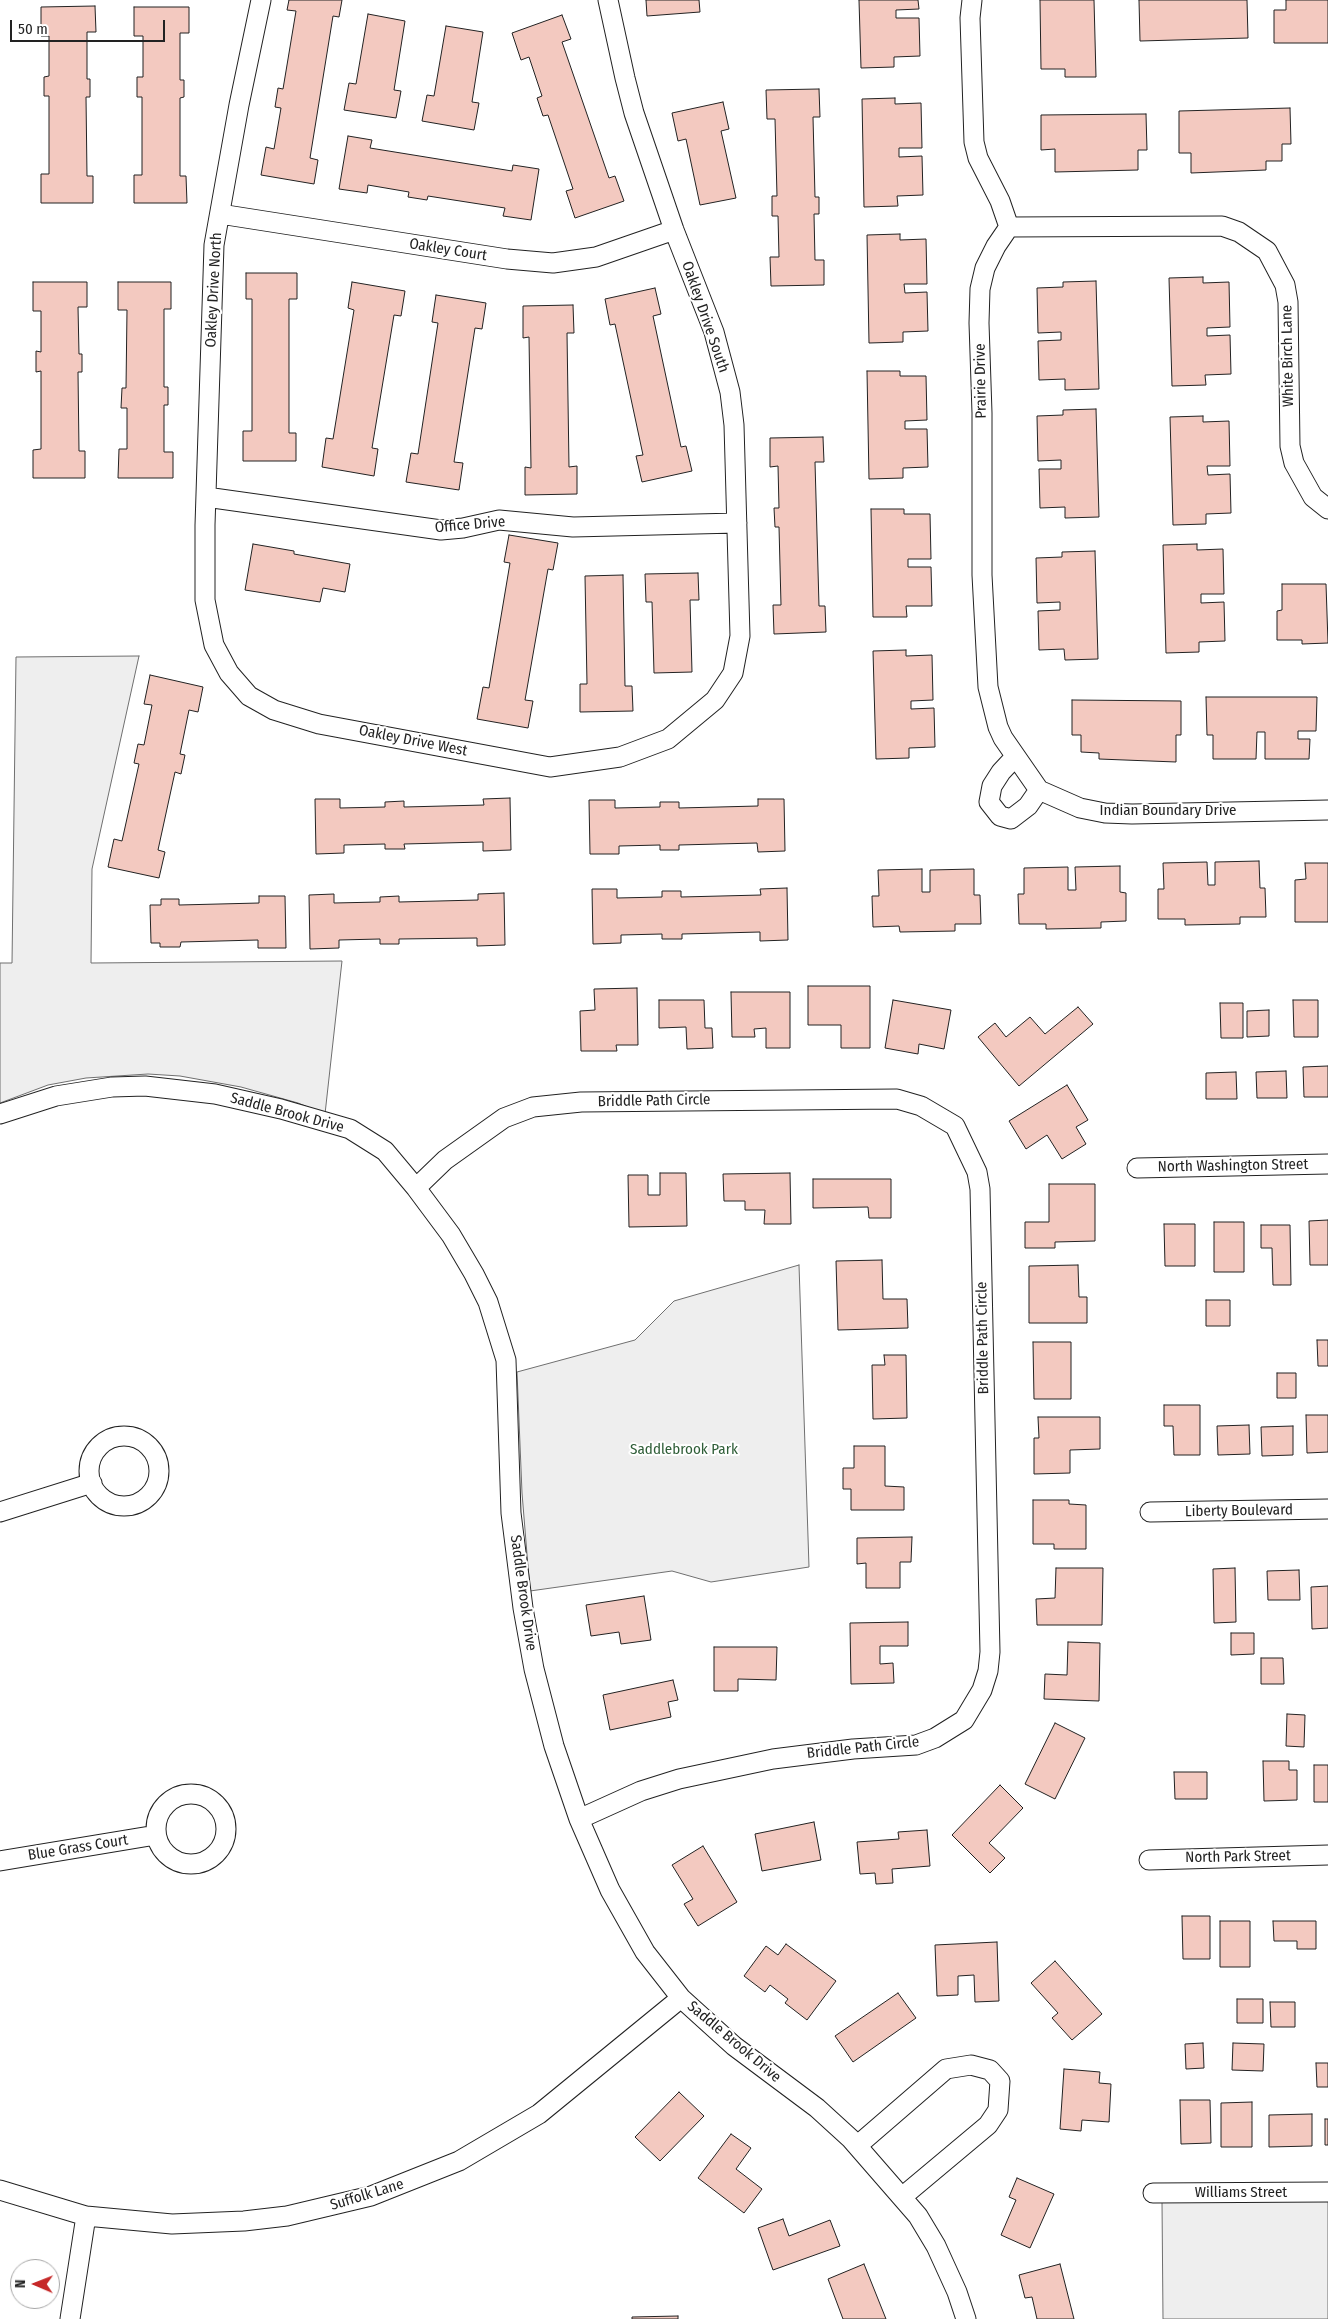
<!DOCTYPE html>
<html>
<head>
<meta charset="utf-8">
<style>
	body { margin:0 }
	#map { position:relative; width:1328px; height:2319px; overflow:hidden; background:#fff; font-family:"Fira Sans Condensed",sans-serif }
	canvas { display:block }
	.north { position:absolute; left:10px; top:2259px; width:50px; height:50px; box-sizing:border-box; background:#fff; border:1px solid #a7a7a7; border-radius:50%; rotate:271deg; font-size:14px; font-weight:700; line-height:20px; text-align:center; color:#222 }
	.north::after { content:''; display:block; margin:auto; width:18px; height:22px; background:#c62828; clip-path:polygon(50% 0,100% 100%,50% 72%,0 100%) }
	.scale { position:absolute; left:10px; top:20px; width:155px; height:22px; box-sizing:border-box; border:2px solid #222; border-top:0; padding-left:6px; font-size:15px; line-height:18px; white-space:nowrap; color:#222; -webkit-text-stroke:4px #fff; paint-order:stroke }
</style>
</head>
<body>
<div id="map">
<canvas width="1328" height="2319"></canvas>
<div class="north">N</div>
<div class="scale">50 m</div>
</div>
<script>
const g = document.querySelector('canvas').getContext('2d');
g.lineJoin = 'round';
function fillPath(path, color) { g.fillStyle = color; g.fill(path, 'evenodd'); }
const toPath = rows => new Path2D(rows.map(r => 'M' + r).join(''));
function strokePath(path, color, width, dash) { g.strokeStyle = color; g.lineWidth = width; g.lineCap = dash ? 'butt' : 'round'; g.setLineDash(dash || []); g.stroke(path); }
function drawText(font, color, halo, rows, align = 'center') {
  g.font = font + ' "Fira Sans Condensed",sans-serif'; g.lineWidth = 4; g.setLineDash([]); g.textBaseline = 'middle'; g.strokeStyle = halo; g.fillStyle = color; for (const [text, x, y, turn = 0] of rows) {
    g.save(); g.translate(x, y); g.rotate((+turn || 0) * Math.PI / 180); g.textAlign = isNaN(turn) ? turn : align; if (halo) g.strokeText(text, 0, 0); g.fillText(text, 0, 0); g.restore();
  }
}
const green = toPath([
	[139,656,92,869,91,963,342,961,325,1114,298,1103,241,1087,180,1076,148,1074,86,1078,48,1085,0,1103,0,963,12,963,16,657,139,656],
	[799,1265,809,1567,711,1582,672,1571,530,1591,522,1493,517,1372,635,1340,674,1301,799,1265],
	[1328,2201,1328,2319,1163,2319,1162,2202,1328,2201]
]);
fillPath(green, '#eee');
strokePath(green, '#6f6f6f', 1);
const building = toPath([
	[289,0,342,0,339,17,333,16,310,158,318,160,314,184,261,175,266,147,274,149,281,108,275,107,278,88,283,89,296,11,287,10,289,0],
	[646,0,699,0,700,12,647,16,646,0],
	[859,0,918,0,919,9,896,10,896,18,919,18,920,56,894,57,894,67,861,68,859,0],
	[1040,0,1094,0,1096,77,1065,77,1065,69,1041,69,1040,0],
	[1139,0,1247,0,1248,38,1140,41,1139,0],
	[1286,0,1328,0,1328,43,1274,43,1274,10,1286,10,1286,0],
	[95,6,96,32,87,32,87,79,90,79,90,97,86,97,87,176,93,176,93,203,41,203,41,174,49,174,49,96,44,96,44,77,49,76,49,36,41,36,41,7,95,6],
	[134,7,189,7,189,33,180,33,180,80,184,80,184,97,180,98,180,176,186,176,187,203,134,203,134,175,142,175,142,97,137,97,137,77,143,77,143,36,134,36,134,7],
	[368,14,405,21,394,90,401,91,396,118,344,110,349,83,356,84,368,14],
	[562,15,571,39,562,42,609,178,615,176,624,201,575,218,566,191,573,189,548,115,543,116,537,98,542,96,529,57,521,60,512,33,562,15],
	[446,26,483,32,472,102,479,103,474,130,422,121,427,95,434,96,446,26],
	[819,89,820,117,813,117,815,197,819,197,819,214,814,214,815,260,824,260,824,285,771,286,770,257,779,257,778,216,772,216,772,196,777,196,775,119,767,119,766,90,819,89],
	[895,98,895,104,921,103,922,148,899,148,899,157,922,156,923,195,897,196,898,206,864,207,862,99,895,98],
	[723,102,729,129,721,131,736,198,700,205,686,139,678,141,672,113,723,102],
	[1290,108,1291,144,1282,144,1282,161,1266,161,1266,170,1191,173,1191,153,1179,153,1179,111,1290,108],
	[1146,114,1147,150,1138,150,1138,170,1055,172,1055,149,1041,150,1041,115,1146,114],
	[348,136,372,140,370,148,512,171,513,165,539,169,531,220,503,216,505,208,428,196,427,200,408,197,409,192,368,185,367,193,339,189,348,136],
	[900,234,900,240,926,239,927,284,904,284,905,293,927,292,928,331,903,332,903,342,869,343,867,235,900,234],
	[246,273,297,273,297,299,289,299,289,433,296,433,296,461,243,461,243,431,252,431,252,299,246,299,246,273],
	[1203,277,1203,283,1229,282,1230,327,1207,328,1207,336,1230,335,1231,374,1205,375,1206,385,1172,386,1169,278,1203,277],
	[1096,281,1099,389,1065,390,1065,379,1039,380,1038,341,1061,340,1061,332,1038,333,1037,288,1063,287,1063,282,1096,281],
	[33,282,87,282,87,307,78,307,79,354,82,354,82,372,78,372,79,451,85,451,85,478,33,478,33,450,41,449,41,371,36,372,36,351,41,352,41,311,33,311,33,282],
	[118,282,171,282,171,309,164,309,164,387,168,387,168,405,164,405,164,452,173,452,173,478,118,478,119,449,127,449,127,408,121,408,122,388,126,388,127,310,118,310,118,282],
	[352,282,405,291,401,316,394,315,372,448,378,449,374,476,322,467,326,438,333,439,354,310,348,308,352,282],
	[655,288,661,314,653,316,681,447,686,446,692,471,642,482,636,456,643,455,615,324,610,325,605,299,655,288],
	[436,295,486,303,482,329,475,328,454,462,463,463,459,490,406,482,411,453,418,454,438,323,432,322,436,295],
	[573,305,574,333,567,333,569,467,577,466,577,494,525,495,525,467,531,468,529,337,523,338,523,306,573,305],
	[867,371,900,371,900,376,926,376,927,420,905,421,905,429,927,429,928,467,903,468,903,478,869,479,867,371],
	[1096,409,1099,517,1065,518,1065,507,1040,508,1039,469,1061,469,1061,460,1038,461,1037,416,1063,415,1063,410,1096,409],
	[1203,416,1203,422,1229,421,1230,466,1207,466,1208,475,1230,474,1231,513,1206,514,1206,524,1173,525,1170,417,1203,416],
	[823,437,824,462,815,462,819,606,825,606,826,632,774,634,773,605,781,605,779,527,775,527,774,508,779,508,778,466,770,467,770,438,823,437],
	[871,509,904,509,904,514,930,514,931,559,908,559,908,567,931,567,932,606,906,606,907,617,873,617,871,509],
	[509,535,558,543,553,570,548,569,525,700,533,701,528,728,477,719,483,687,489,688,510,563,504,562,509,535],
	[253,544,294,551,294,554,350,564,345,592,323,588,320,602,245,590,253,544],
	[1197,544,1197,550,1223,549,1224,594,1201,594,1201,603,1224,602,1225,641,1199,642,1199,652,1166,653,1163,545,1197,544],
	[1095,551,1098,659,1065,660,1064,649,1039,650,1038,611,1060,610,1060,602,1037,603,1036,558,1062,557,1062,552,1095,551],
	[698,573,699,600,690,600,692,672,654,673,652,602,646,602,645,574,698,573],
	[623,575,625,686,632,686,633,711,580,712,580,684,587,684,585,576,623,575],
	[1282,584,1326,584,1328,643,1302,644,1302,640,1277,640,1277,611,1282,610,1282,584],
	[906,650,906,656,932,655,933,700,911,701,911,709,934,708,935,747,909,748,909,758,876,759,873,651,906,650],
	[150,675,203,687,198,712,189,710,180,754,185,755,181,774,175,772,158,850,165,852,159,878,108,867,114,839,122,841,139,764,134,763,138,744,144,745,152,705,144,704,150,675],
	[1206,697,1317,697,1316,731,1298,731,1298,739,1310,739,1309,759,1265,759,1265,732,1257,732,1256,759,1213,759,1213,735,1207,735,1206,697],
	[1072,700,1181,701,1181,735,1176,735,1176,762,1099,759,1099,753,1081,752,1081,735,1072,735,1072,700],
	[510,798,511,850,483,851,483,842,404,844,405,849,385,849,385,844,344,845,344,853,316,854,315,799,340,799,340,808,385,807,385,802,404,801,404,807,484,805,483,799,510,798],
	[758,799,784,799,785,851,758,852,757,843,679,845,679,850,660,850,660,845,619,846,619,854,590,854,589,800,615,800,615,808,660,807,660,802,679,802,679,808,758,806,758,799],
	[1259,861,1260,888,1265,888,1266,917,1240,917,1240,924,1185,925,1185,919,1158,919,1158,889,1164,889,1163,863,1207,862,1208,885,1215,885,1215,862,1259,861],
	[1305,863,1328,863,1328,922,1295,922,1295,880,1306,879,1305,863],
	[1120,866,1120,892,1126,893,1126,921,1101,922,1101,928,1046,929,1046,924,1019,924,1018,894,1024,894,1024,868,1068,867,1068,890,1076,890,1075,867,1120,866],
	[922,869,922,892,930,892,930,870,974,869,974,895,980,895,981,924,955,924,955,931,900,932,899,926,873,927,872,896,879,896,878,870,922,869],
	[787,888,788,940,760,941,760,932,682,934,682,939,662,939,662,934,621,935,621,943,593,944,592,889,617,889,617,898,662,897,662,891,681,891,681,897,761,895,760,889,787,888],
	[504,893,505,945,477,946,477,938,399,939,399,944,380,944,380,939,339,940,339,948,310,949,309,895,334,894,334,903,380,902,380,897,399,896,399,902,478,900,478,894,504,893],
	[259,896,285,896,286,948,258,948,258,940,181,942,180,947,160,947,160,943,151,943,150,905,161,905,161,899,179,899,179,905,259,903,259,896],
	[808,986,870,986,870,1048,841,1048,841,1025,808,1025,808,986],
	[637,988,638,1045,616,1045,617,1051,581,1051,580,1011,595,1010,594,989,637,988],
	[731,992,790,992,790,1048,766,1048,766,1028,754,1029,755,1037,732,1037,731,992],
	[659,1000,704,1000,705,1028,712,1028,713,1048,687,1049,686,1027,659,1028,659,1000],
	[893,1000,951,1010,944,1049,919,1044,918,1054,885,1048,893,1000],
	[1293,1000,1318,1000,1318,1037,1294,1037,1293,1000],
	[1220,1003,1243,1003,1243,1038,1221,1038,1220,1003],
	[1078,1007,1093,1024,1019,1086,978,1037,995,1023,1006,1037,1030,1017,1045,1034,1078,1007],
	[1269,1010,1269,1036,1247,1037,1247,1011,1269,1010],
	[1328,1066,1328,1097,1304,1097,1303,1067,1328,1066],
	[1286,1071,1287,1098,1257,1098,1256,1072,1286,1071],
	[1236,1072,1237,1099,1206,1099,1206,1073,1236,1072],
	[1067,1085,1088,1120,1076,1127,1086,1144,1062,1159,1047,1135,1026,1149,1009,1121,1067,1085],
	[660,1173,686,1173,687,1226,629,1227,628,1175,648,1175,648,1195,660,1195,660,1173],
	[790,1173,791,1224,764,1224,765,1210,745,1210,745,1201,724,1201,723,1174,790,1173],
	[813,1179,891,1179,891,1218,869,1218,868,1207,813,1208,813,1179],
	[1049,1184,1095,1184,1095,1241,1055,1242,1055,1248,1025,1248,1025,1222,1049,1222,1049,1184],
	[1328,1220,1328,1265,1310,1265,1309,1221,1328,1220],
	[1214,1222,1244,1222,1244,1272,1214,1272,1214,1222],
	[1164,1224,1195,1224,1195,1266,1165,1266,1164,1224],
	[1261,1225,1290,1225,1291,1285,1273,1285,1272,1248,1261,1248,1261,1225],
	[882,1260,883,1299,907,1299,908,1328,838,1330,836,1261,882,1260],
	[1078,1265,1079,1297,1087,1297,1087,1323,1029,1323,1029,1266,1078,1265],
	[1206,1300,1230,1300,1230,1326,1206,1326,1206,1300],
	[1317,1340,1328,1340,1328,1366,1318,1366,1317,1340],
	[1033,1342,1071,1342,1071,1399,1034,1399,1033,1342],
	[884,1355,906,1355,907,1418,873,1419,872,1365,885,1365,884,1355],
	[1277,1373,1296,1373,1296,1398,1277,1398,1277,1373],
	[1164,1405,1200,1405,1200,1455,1174,1455,1173,1426,1164,1426,1164,1405],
	[1306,1415,1328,1415,1328,1452,1307,1453,1306,1415],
	[1038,1417,1100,1417,1100,1449,1070,1450,1070,1473,1034,1474,1034,1438,1039,1438,1038,1417],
	[1249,1425,1250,1454,1218,1455,1217,1426,1249,1425],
	[1293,1426,1293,1455,1262,1456,1261,1427,1293,1426],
	[854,1446,885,1446,885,1486,904,1487,904,1510,851,1510,851,1489,843,1489,843,1468,854,1468,854,1446],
	[1033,1500,1069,1500,1069,1504,1086,1505,1086,1549,1054,1549,1054,1544,1033,1544,1033,1500],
	[912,1537,911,1562,900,1562,900,1588,866,1588,866,1563,857,1564,857,1538,912,1537],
	[1056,1568,1103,1568,1102,1625,1037,1625,1036,1599,1055,1598,1056,1568],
	[1235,1568,1236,1622,1214,1623,1213,1569,1235,1568],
	[1299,1570,1300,1600,1268,1600,1267,1571,1299,1570],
	[1328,1586,1328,1628,1312,1629,1311,1587,1328,1586],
	[644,1596,651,1640,621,1644,619,1632,591,1636,586,1605,644,1596],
	[908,1622,908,1646,880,1646,880,1664,893,1663,894,1683,851,1684,850,1623,908,1622],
	[1231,1633,1254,1633,1254,1654,1231,1655,1231,1633],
	[1068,1642,1100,1643,1099,1701,1044,1699,1045,1674,1067,1675,1068,1642],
	[714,1647,777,1647,776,1680,738,1679,738,1691,714,1691,714,1647],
	[1261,1658,1283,1658,1284,1684,1261,1684,1261,1658],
	[673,1680,678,1700,668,1702,671,1717,610,1730,603,1695,673,1680],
	[1287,1714,1305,1715,1304,1747,1286,1746,1287,1714],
	[1055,1723,1085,1738,1055,1799,1025,1784,1055,1723],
	[1263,1761,1289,1761,1289,1770,1297,1770,1297,1800,1264,1801,1263,1761],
	[1314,1765,1328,1765,1328,1802,1314,1802,1314,1765],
	[1174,1772,1207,1772,1207,1799,1175,1799,1174,1772],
	[1000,1785,1023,1808,989,1843,1005,1858,990,1873,952,1835,1000,1785],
	[814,1822,821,1860,762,1871,755,1834,814,1822],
	[927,1830,930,1866,892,1869,893,1883,876,1884,875,1873,860,1874,857,1842,899,1839,898,1832,927,1830],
	[703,1846,737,1902,698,1926,684,1904,693,1899,672,1865,703,1846],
	[1182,1916,1210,1916,1210,1959,1183,1959,1182,1916],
	[1220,1921,1250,1921,1250,1967,1220,1967,1220,1921],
	[1273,1921,1316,1921,1316,1949,1297,1949,1297,1941,1274,1941,1273,1921],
	[997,1942,999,2001,975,2002,974,1975,958,1976,958,1995,937,1996,935,1945,997,1942],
	[786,1944,836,1981,807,2020,785,2003,788,1999,770,1985,765,1992,744,1976,766,1946,778,1955,786,1944],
	[1055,1961,1102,2014,1072,2040,1052,2018,1058,2013,1031,1983,1055,1961],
	[898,1993,916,2018,853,2062,835,2036,898,1993],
	[1237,1999,1263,1999,1263,2023,1237,2023,1237,1999],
	[1270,2002,1295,2002,1295,2027,1271,2027,1270,2002],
	[1203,2043,1204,2068,1186,2069,1185,2044,1203,2043],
	[1233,2043,1264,2044,1263,2071,1232,2070,1233,2043],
	[1316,2063,1328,2063,1328,2087,1317,2087,1316,2063],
	[1064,2069,1100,2072,1099,2083,1111,2084,1109,2122,1082,2120,1081,2131,1060,2129,1064,2069],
	[679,2092,704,2116,660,2161,635,2137,679,2092],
	[1180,2100,1210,2100,1211,2143,1181,2144,1180,2100],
	[1252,2102,1252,2147,1221,2147,1221,2103,1252,2102],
	[1312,2114,1312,2146,1269,2147,1269,2115,1312,2114],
	[1325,2119,1328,2119,1328,2145,1325,2145,1325,2119],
	[731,2134,751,2148,736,2169,762,2189,744,2213,698,2178,731,2134],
	[1017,2178,1054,2194,1030,2248,1001,2235,1016,2200,1009,2197,1017,2178],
	[783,2219,789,2236,830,2220,840,2246,773,2270,758,2228,783,2219],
	[864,2264,886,2319,843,2319,828,2279,864,2264],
	[1060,2264,1074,2319,1037,2319,1032,2297,1025,2298,1019,2275,1060,2264],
	[678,2316,678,2319,632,2319,632,2317,678,2316]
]);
fillPath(building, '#f3c9c0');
strokePath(building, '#222', 1);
const street = toPath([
	[261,0,239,105,214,245,205,525,205,600,214,645,229,673,249,696,274,710,319,724,550,767,620,757,668,739,715,700,733,673,740,636,734,425,730,392,714,332,674,230,634,113,625,78,608,0],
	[972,0,970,18,974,142,978,158,1000,201,1009,227,996,246,985,268,980,289,979,323,982,413,982,575,988,687,998,727,1003,738,1039,790,1080,808,1105,813,1132,814,1328,810],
	[220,214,507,259,553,263,596,257,674,230],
	[1009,227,1222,226,1239,232,1267,251,1285,285,1288,302,1290,446,1294,463,1313,497,1328,509],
	[206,497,441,530,463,528,499,520,573,527,737,523],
	[1015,757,1001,772,992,786,989,802,1000,816,1011,819,1028,806,1039,790],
	[0,1114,56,1096,112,1087,145,1086,215,1094,281,1109,350,1129,385,1151,416,1188,451,1235,474,1274,488,1302,506,1360,511,1513,523,1608,534,1669,554,1746,579,1819,610,1890,645,1952,681,1998,734,2046,817,2108,851,2139,918,2216,936,2246,957,2292,966,2319],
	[1137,1168,1328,1164],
	[416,1188,445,1160,504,1118,533,1107,581,1102,897,1099,921,1106,955,1126,977,1172,980,1189,990,1652,988,1671,982,1690,964,1720,935,1738,916,1745,853,1749,773,1759,679,1779,641,1791,579,1819],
	'89 1471a35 35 0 1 1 70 0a35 35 0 1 1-70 0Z',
	[0,1512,92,1483],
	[1150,1512,1328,1509],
	'156 1829a35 35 0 1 1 70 0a35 35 0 1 1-70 0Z',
	[1149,1860,1328,1855],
	[0,1861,156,1835],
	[858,2145,946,2069,971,2065,990,2070,1000,2081,998,2110,988,2125,902,2197],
	[0,2190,86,2216,172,2224,244,2221,287,2216,371,2196,459,2161,539,2114,681,1998],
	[1153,2193,1328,2192],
	[70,2319,86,2216]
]);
strokePath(street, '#222', 21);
strokePath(street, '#fff', 19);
drawText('15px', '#222', '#fff', [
	["Oakley Court",448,250,9],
	["Oakley Drive North",214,290,-87],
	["Oakley Drive South",705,317,71],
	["White Birch Lane",1288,356,-91],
	["Prairie Drive",981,381,-91],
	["Office Drive",470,525,-5],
	["Oakley Drive West",413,741,11],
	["Indian Boundary Drive",1168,811],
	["Briddle Path Circle",654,1101,-1],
	["Saddle Brook Drive",287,1113,15],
	["North Washington Street",1233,1166,-1],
	["Briddle Path Circle",983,1338,-91],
	["Liberty Boulevard",1239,1511,-1],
	["Saddle Brook Drive",523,1593,82],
	["Briddle Path Circle",863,1748,-6],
	["Blue Grass Court",78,1848,-9],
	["North Park Street",1238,1857,-1],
	["Saddle Brook Drive",734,2042,40],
	["Williams Street",1241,2193],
	["Suffolk Lane",367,2195,-17]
]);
drawText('15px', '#2f5e38', '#fff', [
	["Saddlebrook Park",684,1450]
]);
</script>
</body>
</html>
